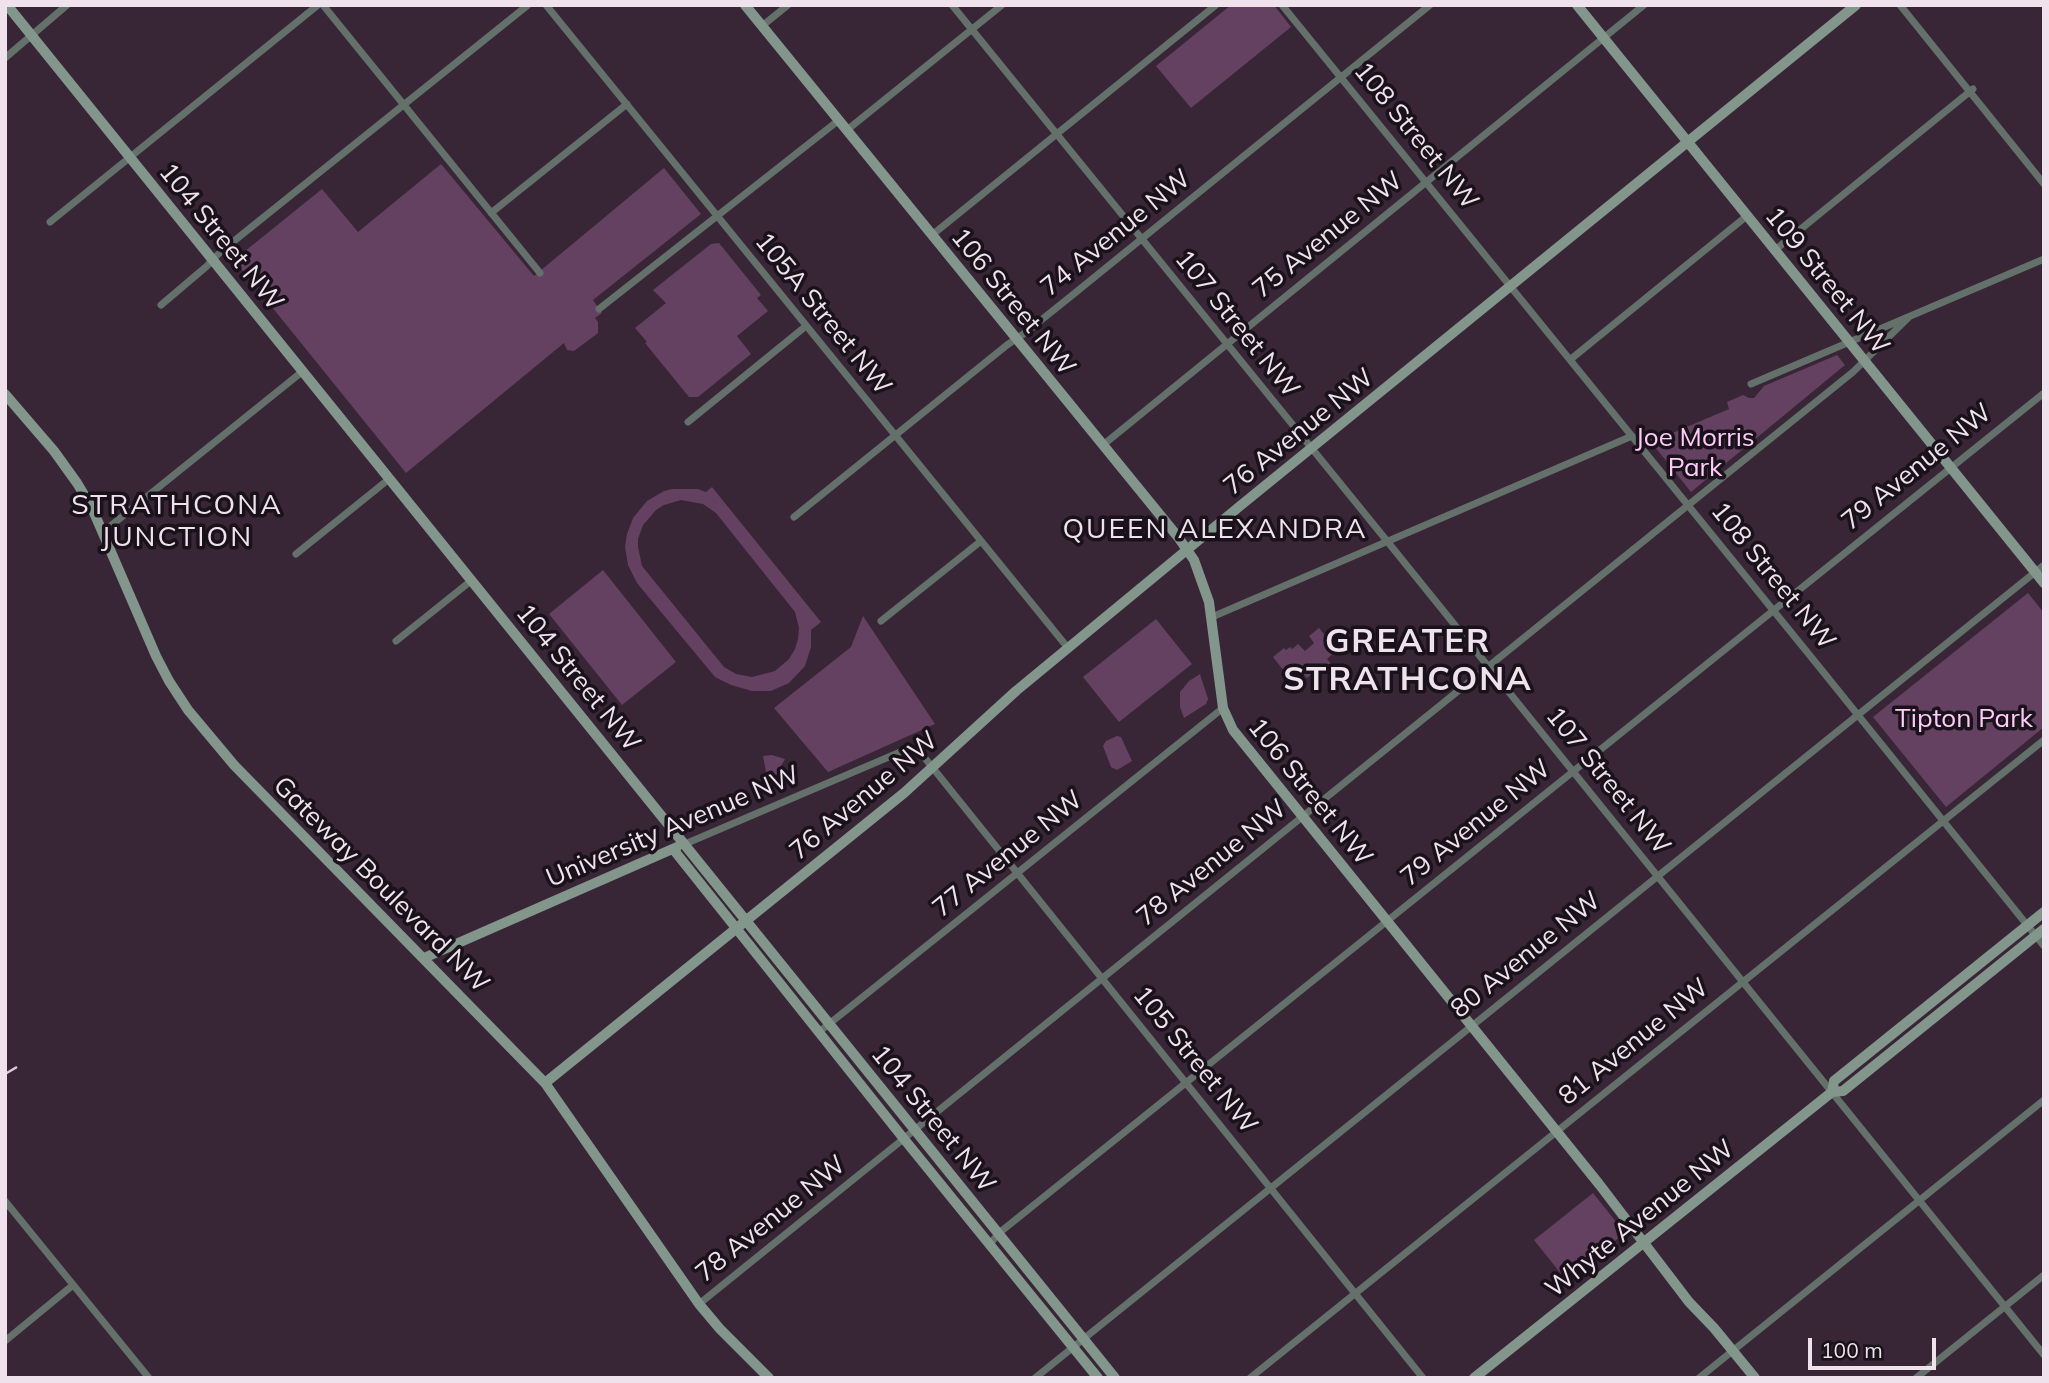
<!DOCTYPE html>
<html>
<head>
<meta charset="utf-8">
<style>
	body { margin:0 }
	#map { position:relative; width:2049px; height:1383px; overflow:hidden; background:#382636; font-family:Mulish,sans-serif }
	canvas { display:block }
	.frame { position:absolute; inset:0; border:7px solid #efe2ed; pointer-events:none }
	.scale { position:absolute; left:1808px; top:1338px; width:128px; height:32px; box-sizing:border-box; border:4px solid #efe2ed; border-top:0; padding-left:9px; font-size:21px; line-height:24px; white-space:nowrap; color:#efe2ed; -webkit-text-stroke:5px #1a121a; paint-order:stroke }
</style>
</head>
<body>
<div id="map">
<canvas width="2049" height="1383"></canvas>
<div class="frame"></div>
<div class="scale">100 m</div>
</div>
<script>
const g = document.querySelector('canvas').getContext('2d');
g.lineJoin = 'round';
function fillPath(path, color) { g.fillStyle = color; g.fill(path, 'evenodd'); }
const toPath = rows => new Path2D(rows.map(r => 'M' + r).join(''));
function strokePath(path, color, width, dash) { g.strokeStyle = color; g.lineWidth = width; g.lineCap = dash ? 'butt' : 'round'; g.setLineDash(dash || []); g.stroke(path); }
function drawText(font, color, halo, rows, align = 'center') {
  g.font = font + ' Mulish,sans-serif'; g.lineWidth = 7; g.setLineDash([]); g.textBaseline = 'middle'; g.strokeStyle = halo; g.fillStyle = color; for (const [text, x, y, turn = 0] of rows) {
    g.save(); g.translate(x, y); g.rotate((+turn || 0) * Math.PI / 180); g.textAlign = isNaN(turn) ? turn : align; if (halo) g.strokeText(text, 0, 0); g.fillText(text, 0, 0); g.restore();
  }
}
fillPath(toPath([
	[1231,5,1274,5,1291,27,1191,108,1156,66],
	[441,164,534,276,664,168,701,214,593,300,602,313,595,318,598,322,598,333,574,351,567,350,564,343,406,473,234,260,322,189,358,232],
	[719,243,761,295,757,298,768,311,737,336,751,354,698,397,689,397,645,343,647,342,635,328,666,303,653,290,711,244],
	[1837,355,1845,365,1691,492,1647,437,1658,432,1663,437,1729,409,1727,402,1743,395,1749,398,1754,398,1764,386],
	[712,487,821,622,811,630,811,647,805,666,789,683,771,691,752,691,731,685,715,677,637,583,628,565,625,547,627,534,633,518,647,501,664,491,672,489,698,489,706,492],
	[681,500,703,504,716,513,795,612,799,628,798,639,795,649,789,659,775,671,752,677,736,674,724,667,642,566,638,547,638,539,643,525,656,510,664,505],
	[603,570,676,662,622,705,549,614],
	[2028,593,2044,613,2044,727,1946,807,1873,717],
	[863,616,935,724,828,772,774,708,851,647],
	[1156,619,1192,664,1119,722,1083,677],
	[1319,628,1327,638,1330,636,1336,644,1332,647,1335,652,1327,659,1332,665,1322,673,1318,669,1307,678,1302,673,1297,677,1292,671,1287,675,1273,657,1284,648,1286,650,1290,647,1292,649,1298,644,1305,651,1314,643,1309,636],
	[1200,674,1208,699,1206,704,1184,718,1180,707,1180,692,1189,681],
	[1117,736,1121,737,1132,761,1117,770,1111,767,1103,746,1106,741],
	[772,755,785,759,769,788,763,756],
	[1593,1193,1625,1233,1566,1280,1534,1240]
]), '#644161');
strokePath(toPath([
	[323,5,540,273],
	[546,5,1068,648],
	[952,5,1387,541,2044,1355],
	[1282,5,1816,663,2044,946],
	[1900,5,2044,184],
	[762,26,788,5],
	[5,58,67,5],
	[847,130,1002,5],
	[491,213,627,104],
	[50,222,318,5],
	[932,235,1216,5],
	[1775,250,1973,89],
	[161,305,207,266,213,259,224,249,528,5],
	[599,309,839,120],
	[1571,359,1748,215],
	[1751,384,2044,259],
	[688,422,806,326],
	[1103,445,1644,5],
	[794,517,1007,345,1025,333,1070,297,1430,5],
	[103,532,303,371],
	[296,554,389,479],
	[1212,617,1632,436],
	[881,621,981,541],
	[396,641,472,580],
	[685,844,905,750,914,749,920,752,1423,1378],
	[819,1032,1223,708],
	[5,1201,149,1378],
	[990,1244,999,1233,1055,1188,2044,393],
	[699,1304,1853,372,1909,317],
	[5,1341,73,1285],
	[1035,1378,2044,565],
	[1250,1378,2044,740],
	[1699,1378,2044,1100],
	[1916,1378,2044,1275]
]), '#64706a', 7);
strokePath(toPath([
	[7,5,1115,1378],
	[745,5,1178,537,1194,560,1209,602,1223,708,1233,730,1599,1184,1689,1302,1714,1328,1755,1378],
	[1577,5,2044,583],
	[5,394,54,451,77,483,92,508,156,656,169,681,188,710,234,765,545,1083,699,1304,720,1329,769,1378],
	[673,849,904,1139,1098,1378],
	[424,958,677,847],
	[545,1083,904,793,1016,691,1240,506,1856,5],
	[1832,1092,1834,1081,2044,912],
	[1474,1378,1832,1092,1843,1091,2044,929]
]), '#83968c', 10);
strokePath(toPath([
	[5,1074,17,1067]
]), '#dbced9', 2.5, [14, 7]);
drawText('26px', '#efe2ed', '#1a121a', [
	["108 Street NW",1416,136,51],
	["74 Avenue NW",1116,233,-39],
	["75 Avenue NW",1328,235,-39],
	["104 Street NW",221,237,51],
	["109 Street NW",1827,281,51],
	["106 Street NW",1013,302,51],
	["105A Street NW",823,314,51],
	["107 Street NW",1237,324,51],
	["76 Avenue NW",1299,432,-39],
	["79 Avenue NW",1917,467,-39],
	["108 Street NW",1773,576,51],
	["104 Street NW",578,678,51],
	["107 Street NW",1608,781,51],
	["106 Street NW",1310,792,51],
	["76 Avenue NW",864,796,-40],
	["79 Avenue NW",1476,823,-39],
	["University Avenue NW",673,827,-23],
	["77 Avenue NW",1008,854,-39],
	["78 Avenue NW",1212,863,-39],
	["Gateway Boulevard NW",381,885,45],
	["80 Avenue NW",1526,955,-39],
	["81 Avenue NW",1634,1042,-39],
	["105 Street NW",1195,1060,51],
	["104 Street NW",933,1119,51],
	["78 Avenue NW",771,1219,-39],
	["Whyte Avenue NW",1640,1219,-39]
]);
drawText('26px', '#fecbf9', '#1a121a', [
	["Joe Morris",1695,438],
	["Park",1695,468],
	["Tipton Park",1964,719]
]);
g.letterSpacing = '2px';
drawText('28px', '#efe2ed', '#1a121a', [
	["STRATHCONA",177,506],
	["JUNCTION",177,538],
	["QUEEN ALEXANDRA",1215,530]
]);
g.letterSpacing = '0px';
g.letterSpacing = '2px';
drawText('bold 33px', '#efe2ed', '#1a121a', [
	["GREATER",1408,642],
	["STRATHCONA",1408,680]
]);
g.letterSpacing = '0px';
</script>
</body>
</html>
